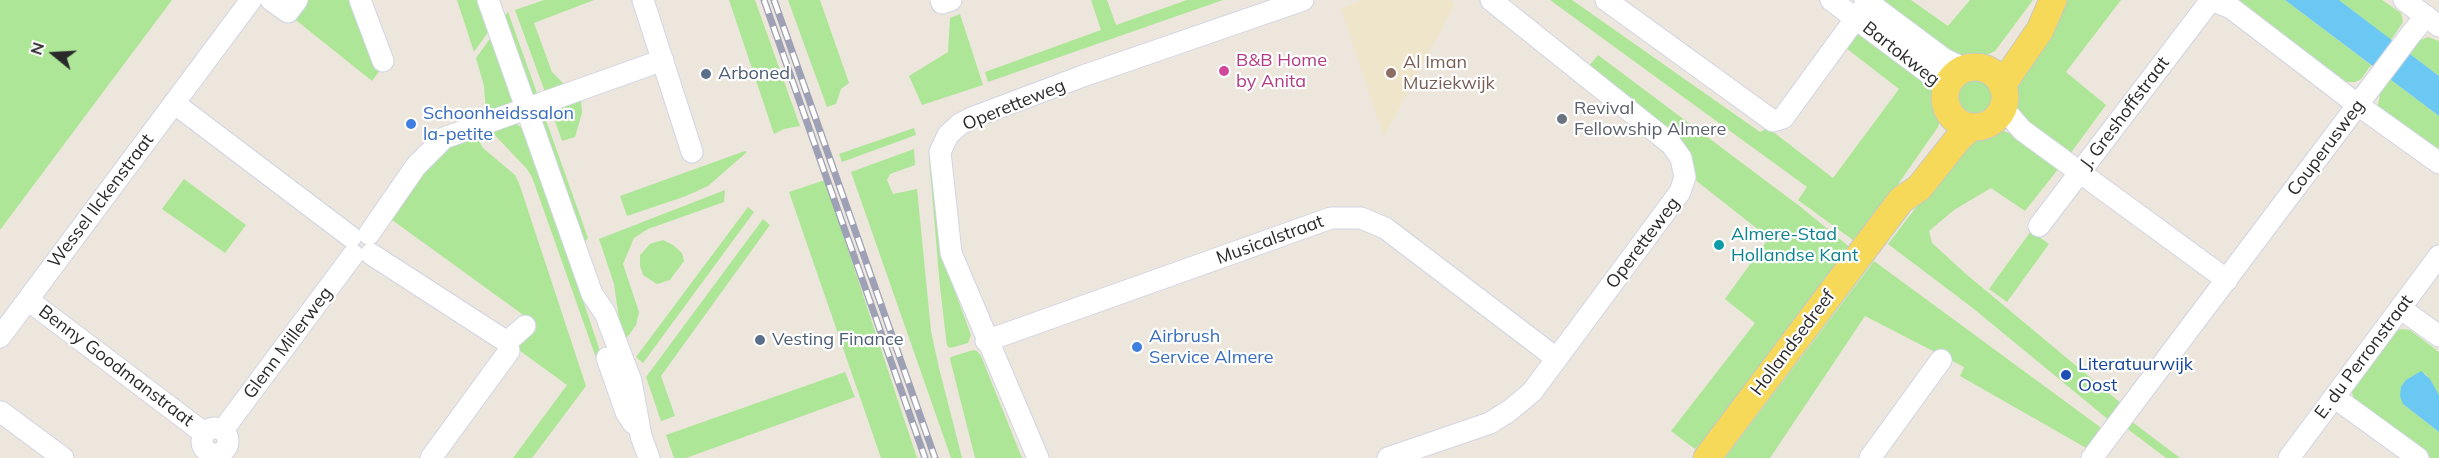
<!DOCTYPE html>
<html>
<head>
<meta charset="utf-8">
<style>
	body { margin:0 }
	#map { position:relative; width:2439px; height:458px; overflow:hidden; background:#ede6dc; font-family:Mulish,sans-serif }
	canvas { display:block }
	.north { position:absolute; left:24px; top:24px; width:60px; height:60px; -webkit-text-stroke:4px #fff; paint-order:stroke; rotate:288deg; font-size:16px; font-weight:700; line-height:24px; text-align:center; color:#2a2a2a }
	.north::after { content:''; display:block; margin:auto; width:21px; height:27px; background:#2a2a2a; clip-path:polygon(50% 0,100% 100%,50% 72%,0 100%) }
</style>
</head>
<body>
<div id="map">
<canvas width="2439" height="458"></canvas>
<div class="north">N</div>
</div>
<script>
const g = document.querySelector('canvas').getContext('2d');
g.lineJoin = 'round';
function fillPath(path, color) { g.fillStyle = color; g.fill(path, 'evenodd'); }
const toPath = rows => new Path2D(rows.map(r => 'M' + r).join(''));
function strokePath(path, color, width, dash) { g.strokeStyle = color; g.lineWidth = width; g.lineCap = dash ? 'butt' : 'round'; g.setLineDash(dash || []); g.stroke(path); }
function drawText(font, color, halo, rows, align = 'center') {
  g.font = font + ' Mulish,sans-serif'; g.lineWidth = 4.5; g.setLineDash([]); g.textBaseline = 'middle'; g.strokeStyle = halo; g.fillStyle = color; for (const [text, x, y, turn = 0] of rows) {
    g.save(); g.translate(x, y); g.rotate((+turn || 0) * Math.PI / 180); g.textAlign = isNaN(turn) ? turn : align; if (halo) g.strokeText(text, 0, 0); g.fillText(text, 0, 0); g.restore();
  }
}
fillPath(toPath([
	[1363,0,1450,0,1455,4,1384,137,1341,8]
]), '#efe5cb');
fillPath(toPath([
	[0,0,172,0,0,230],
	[304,0,353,0,384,65,372,81,292,17],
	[457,0,481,0,491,28,474,52],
	[544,0,594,0,534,23,552,72,566,86,545,92,515,10],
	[729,0,755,0,800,126,784,129,774,134],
	[788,0,820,0,849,83,841,89,836,104,827,107],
	[1091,0,1107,0,1116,25,1187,0,1223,0,988,82,985,72,1101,30],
	[1550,0,1572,0,1760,132,1768,128,1833,178,1899,89,1846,48,1858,33,1934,84,1940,98,1942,116,1938,127,1857,243,1798,200,1807,187],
	[1885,0,1911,0,1948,26,1970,0,2033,0,1995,51,1977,60,1962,61,1886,6],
	[2066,0,2121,0,2066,72,2106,105,2070,154,2026,121,2017,111,2013,90],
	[2233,0,2285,0,2371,65,2361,79,2355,82,2346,82,2338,79],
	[2339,0,2382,0,2401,13,2403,22,2391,40],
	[508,12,538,96,531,94,502,19],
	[960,14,983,85,922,105,909,76,948,52,950,18],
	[494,33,514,103,486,113,484,86,476,58],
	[2428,37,2439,41,2439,76,2410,54,2418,41],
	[1598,55,1802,208,1852,249,1724,420,1695,449,1671,431,1755,323,1725,299,1769,238,1694,179,1589,66],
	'1957 97a18 18 0 1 1 36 0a18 18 0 1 1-36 0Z',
	[2390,79,2439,116,2439,154,2381,111,2378,106,2380,93],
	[581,100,582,113,575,137,562,141,550,107],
	[543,112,588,238,582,246,540,121],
	[516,123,527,133,605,366,601,372,532,177,527,169,490,130],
	[914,128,916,135,842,162,839,154],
	[1997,128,2018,137,2059,168,2025,211,1991,188,1954,210,1929,231,1932,243,1966,274,2122,404,2110,421,1974,309,1888,244,1972,134,1984,133],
	[476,136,483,148,515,175,519,183,586,386,532,458,513,458,567,385,516,348,533,322,388,217,440,148],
	[914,149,915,165,890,174,887,180,893,194,917,189,931,331,939,368,962,458,951,458,851,172],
	[745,151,747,152,708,186,686,196,627,216,620,196],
	[933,156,944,262,971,335,968,343,950,348,947,346,940,287,929,159],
	[184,179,246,225,225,253,162,209],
	[825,180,917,458,881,458,789,192],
	[725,190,724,202,648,229,634,238,623,264,639,312,636,325,626,339,619,319,614,284,599,239],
	[748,207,754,212,643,363,636,357],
	[763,219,770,225,661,376,675,416,661,421,646,377],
	[2031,231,2049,244,2007,302,1989,289],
	[663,240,673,245,682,253,684,261,670,280,657,284,643,275,640,266,640,255,650,244],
	[1874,261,2100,427,2098,436,2088,449,1960,376,1964,367,1865,316,1770,458,1725,458],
	[2403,329,2410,330,2439,352,2439,395,2425,373,2403,404,2439,432,2439,458,2431,458,2356,402,2351,391,2396,330],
	[973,350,977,351,981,356,1022,458,975,458,950,359,951,357],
	[845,372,855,397,686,458,674,458,666,435],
	[2131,421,2180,458,2166,458,2125,427]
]), '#ade696');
fillPath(toPath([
	[2285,0,2339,0,2439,76,2439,116],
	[2421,371,2430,379,2439,395,2439,432,2403,404,2400,396,2401,387,2406,380]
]), '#6bc8f3');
const minor = toPath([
	[271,0,288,12,297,0],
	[360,0,383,61],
	[488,0,592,294,605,313,631,381,641,436,649,458],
	[643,0,692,152],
	[941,0,942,3,951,0],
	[1606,0,1773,121,1783,118,1869,0],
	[1831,0,1934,77,1946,90],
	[1865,0,1944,59,1965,69],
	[2211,0,2231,8,2358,105,2439,163],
	[2404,0,2439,26],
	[174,103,351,237],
	[2003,108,2022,130,2227,280],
	[2039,226,2211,0],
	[369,234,416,166,444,138,663,60],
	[371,254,507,342,525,326],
	[28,300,204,433],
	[2400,308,2439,336],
	[0,337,251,0],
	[986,341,1331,218,1361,218,1385,228,1556,358],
	[607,358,626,412,633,423],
	[2334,397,2418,458],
	[0,414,1,412,63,458],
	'202 441a13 13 0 1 1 26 0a13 13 0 1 1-26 0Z',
	[223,430,353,255],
	[431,458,509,351,507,342],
	[1038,458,951,253,940,152,948,135,960,124,974,117,1083,76,1303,0],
	[1388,458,1490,423,1509,411,1532,392,1680,192,1685,177,1681,158,1671,144,1491,0],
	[1870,458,1941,360],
	[2092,458,2411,34,2426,16],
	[2289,458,2439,256]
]);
const major = toPath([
	'1945 97a30 30 0 1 1 60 0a30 30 0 1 1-60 0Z',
	[2002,85,2040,30,2053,0],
	[1707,458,1901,200,1919,188,1958,139,1971,127]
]);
strokePath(minor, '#d1d4e4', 23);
strokePath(major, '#c8c8c8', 29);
strokePath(minor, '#fff', 21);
strokePath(major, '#f6d958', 27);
const rail = toPath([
	[764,0,925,458],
	[774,0,935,458]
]);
strokePath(rail, '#9ea1b5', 7);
strokePath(rail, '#fff', 4.5, [14]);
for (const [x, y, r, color] of [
	[1224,71,6,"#d1479c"],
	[1391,73,6,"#8d6e63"],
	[706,74,6,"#5c6f8a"],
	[1562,119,6,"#6b7280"],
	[411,124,6,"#3f7fe0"],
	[1719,245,6,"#0f9aa8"],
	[760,340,6,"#5c6f8a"],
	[1137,347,6,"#3f7fe0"],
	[2066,375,6,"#1a4fb4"]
]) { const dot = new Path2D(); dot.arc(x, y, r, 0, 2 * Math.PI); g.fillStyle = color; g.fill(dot); strokePath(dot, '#fff', 2); }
drawText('18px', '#2a2a2a', '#fff', [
	["Bartokweg",1901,54,38],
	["Operetteweg",1014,105,-22],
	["J. Greshoffstraat",2125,113,-53],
	["Couperusweg",2326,148,-53],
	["Wessel Ilckenstraat",101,201,-53],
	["Musicalstraat",1270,240,-20],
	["Operetteweg",1643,243,-53],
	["Glenn Millerweg",288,343,-53],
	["Hollandsedreef",1793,343,-53],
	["E. du Perronstraat",2364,357,-53],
	["Benny Goodmanstraat",116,366,37]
]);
drawText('18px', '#b23c85', '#fff', [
	["B&B Home",1236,61],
	["by Anita",1236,82]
], 'left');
drawText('18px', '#785e54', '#fff', [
	["Al Iman",1403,63],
	["Muziekwijk",1403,84]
], 'left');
drawText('18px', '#4e5e75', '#fff', [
	["Arboned",718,74],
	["Vesting Finance",772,340]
], 'left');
drawText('18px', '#5b616d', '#fff', [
	["Revival",1574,109],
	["Fellowship Almere",1574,130]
], 'left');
drawText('18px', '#366cbe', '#fff', [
	["Schoonheidssalon",423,114],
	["la-petite",423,135],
	["Airbrush",1149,337],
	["Service Almere",1149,358]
], 'left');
drawText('18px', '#0d838f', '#fff', [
	["Almere-Stad",1731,235],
	["Hollandse Kant",1731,256]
], 'left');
drawText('18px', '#164399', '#fff', [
	["Literatuurwijk",2078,365],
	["Oost",2078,386]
], 'left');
</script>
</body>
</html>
